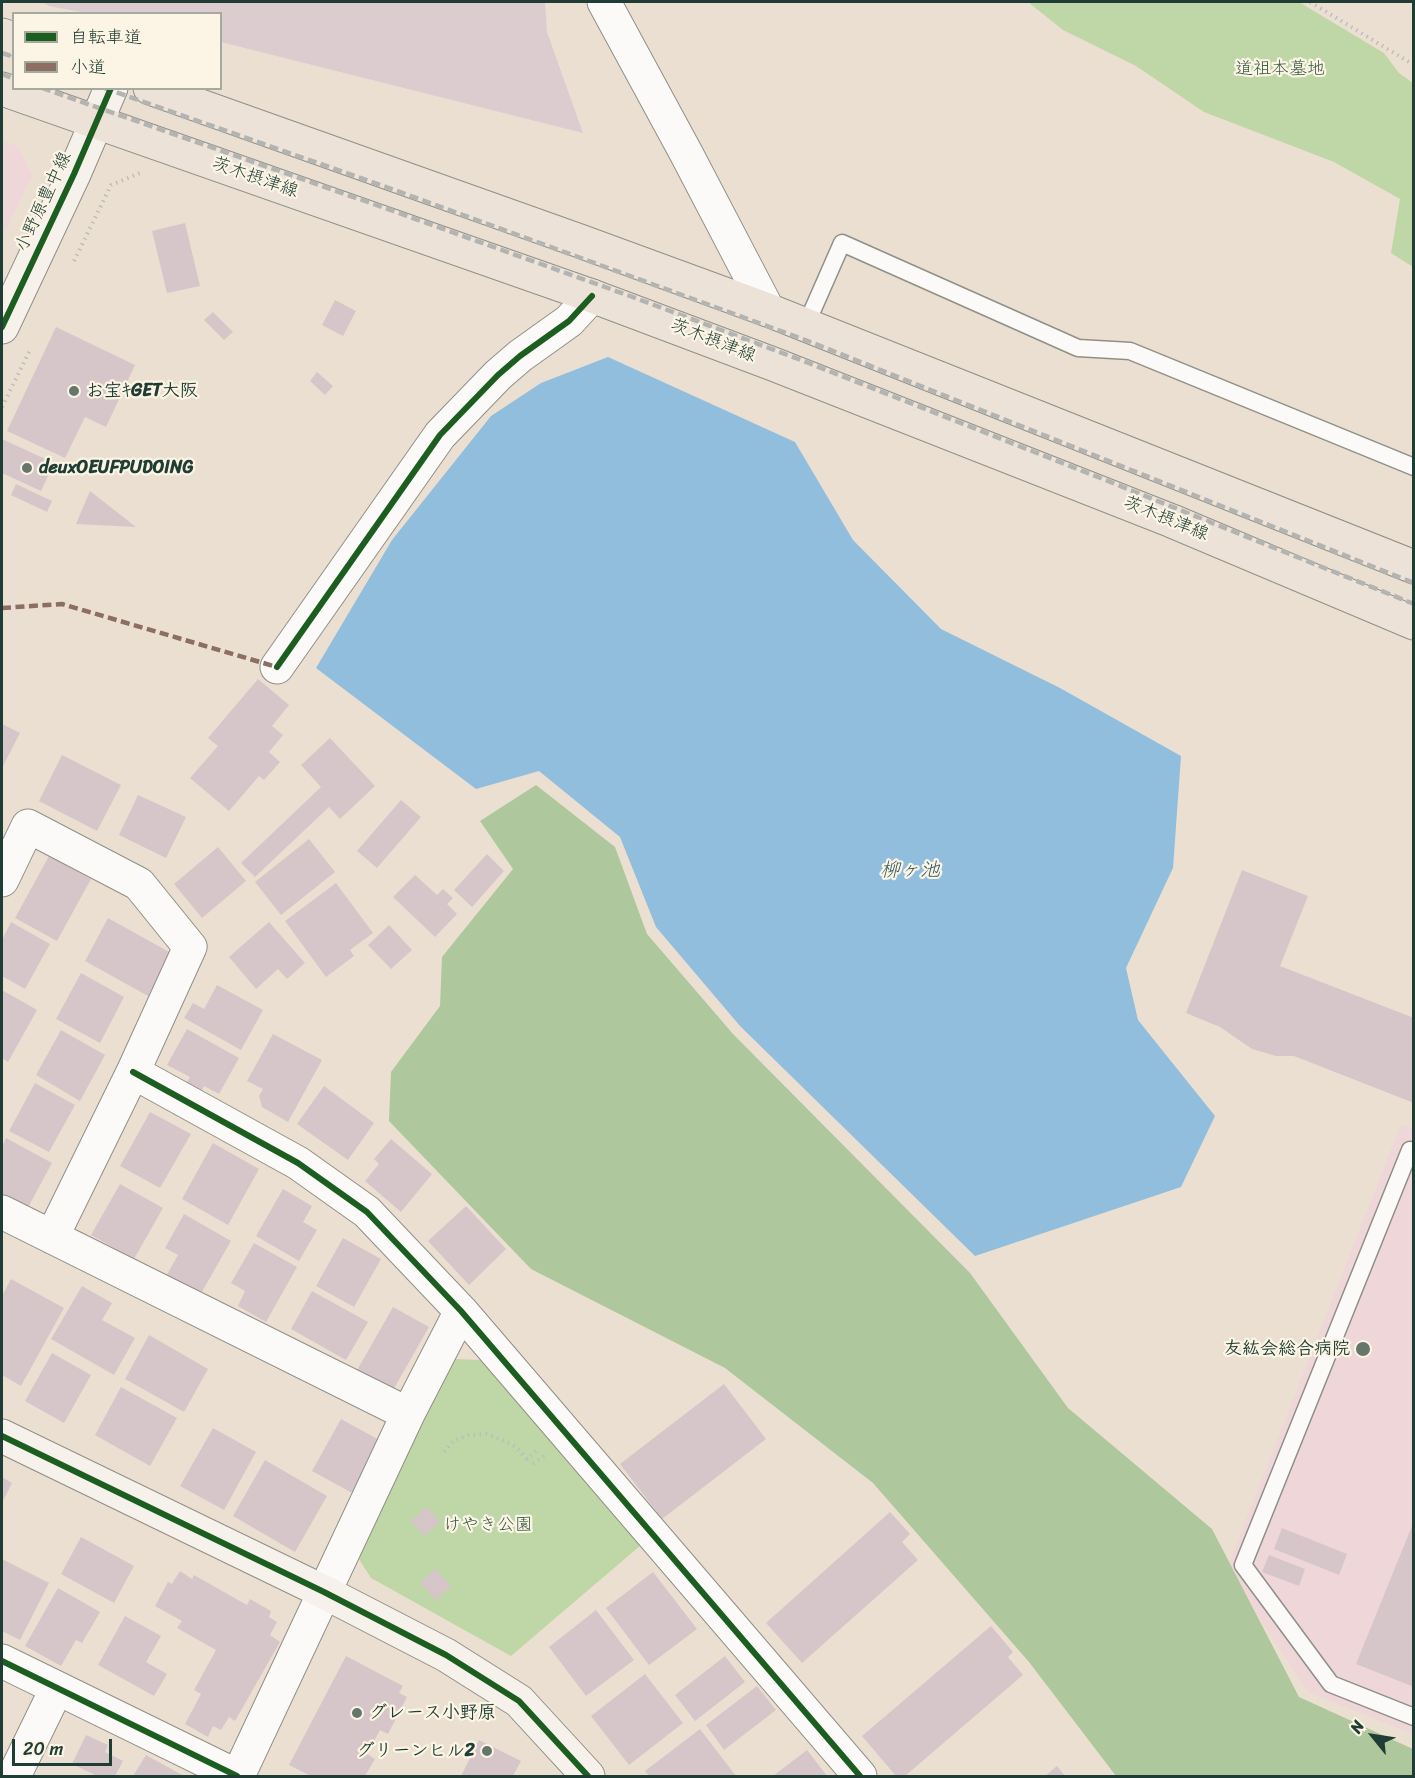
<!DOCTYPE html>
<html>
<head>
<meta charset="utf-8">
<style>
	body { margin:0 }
	#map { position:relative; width:1415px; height:1778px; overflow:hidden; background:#ebdfd1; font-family:Sriracha,"Klee One",sans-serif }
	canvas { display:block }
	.frame { position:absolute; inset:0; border:3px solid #1f3d34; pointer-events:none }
	.legend { position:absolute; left:12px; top:12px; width:210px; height:78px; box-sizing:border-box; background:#fcf5e5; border:2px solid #a4ab9e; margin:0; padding:8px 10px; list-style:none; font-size:18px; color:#1f3d34 }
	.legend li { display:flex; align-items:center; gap:12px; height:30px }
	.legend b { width:30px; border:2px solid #a4ab9e }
	.north { position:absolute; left:1343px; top:1706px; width:60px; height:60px; -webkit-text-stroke:4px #fcf5e5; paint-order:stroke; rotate:300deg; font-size:16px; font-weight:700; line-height:24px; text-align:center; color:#1f3d34 }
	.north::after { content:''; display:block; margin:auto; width:21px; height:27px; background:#1f3d34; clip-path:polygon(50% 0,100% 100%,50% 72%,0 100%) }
	.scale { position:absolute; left:12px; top:1739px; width:100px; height:27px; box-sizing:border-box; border:3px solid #1f3d34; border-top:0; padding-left:8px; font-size:18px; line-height:21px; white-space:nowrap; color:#1f3d34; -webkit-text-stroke:4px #fcf5e5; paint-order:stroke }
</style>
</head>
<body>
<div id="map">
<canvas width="1415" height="1778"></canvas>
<div class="frame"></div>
<ul class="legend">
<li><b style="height:8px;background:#1b5e20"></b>自転車道</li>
<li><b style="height:8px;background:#8d6e63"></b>小道</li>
</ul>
<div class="north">N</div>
<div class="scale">20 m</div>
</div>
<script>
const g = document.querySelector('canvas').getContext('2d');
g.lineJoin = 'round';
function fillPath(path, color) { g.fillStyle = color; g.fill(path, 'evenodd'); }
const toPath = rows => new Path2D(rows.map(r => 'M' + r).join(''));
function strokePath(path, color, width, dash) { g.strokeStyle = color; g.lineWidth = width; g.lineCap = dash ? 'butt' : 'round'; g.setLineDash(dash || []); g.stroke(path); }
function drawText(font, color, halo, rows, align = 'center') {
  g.font = font + ' Sriracha,"Klee One",sans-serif'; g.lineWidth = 4.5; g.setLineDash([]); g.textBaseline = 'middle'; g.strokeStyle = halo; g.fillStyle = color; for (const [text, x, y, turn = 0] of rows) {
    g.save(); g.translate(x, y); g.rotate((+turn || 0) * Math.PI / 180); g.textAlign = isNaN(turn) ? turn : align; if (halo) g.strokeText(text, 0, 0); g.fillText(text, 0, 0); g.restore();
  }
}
fillPath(toPath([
	[2,140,19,147,32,175,2,239],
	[1401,1124,1413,1129,1413,1734,1308,1692,1227,1568]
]), '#efd6d9');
fillPath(toPath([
	[41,2,545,2,547,32,583,133,221,42,220,14,86,13,49,6]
]), '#dccccf');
fillPath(toPath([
	[1028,2,1299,2,1384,53,1399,73,1413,83,1413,267,1391,253,1400,199,1334,162,1204,112,1136,66,1063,30],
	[454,1359,482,1360,641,1545,511,1656,371,1578,357,1556]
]), '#bfd7a6');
fillPath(toPath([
	[536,785,615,847,647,934,733,1034,970,1273,1068,1408,1212,1529,1299,1697,1413,1749,1413,1776,1116,1776,1029,1662,873,1483,725,1368,531,1269,389,1121,391,1072,440,1006,442,957,513,869,480,821]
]), '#aec79c');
fillPath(toPath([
	[608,357,795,442,853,540,941,629,1060,688,1181,756,1173,868,1126,968,1138,1020,1215,1116,1181,1187,975,1256,740,1026,656,927,620,837,539,771,476,789,316,668,392,540,491,416,541,383]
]), '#92bedd');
fillPath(toPath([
	[185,223,200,286,167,293,152,231],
	[335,300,356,311,343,336,322,325],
	[213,312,233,332,224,340,204,320],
	[56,327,135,365,106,427,85,417,65,458,7,431],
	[317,372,333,386,325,395,310,381],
	[2,439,54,463,41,491,2,473],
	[16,484,52,501,47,512,11,495],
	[90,491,136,527,76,524],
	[258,679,289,705,272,726,283,735,269,752,280,762,264,780,259,776,229,811,190,778,218,746,208,738],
	[2,724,20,733,2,768],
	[330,738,375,786,340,819,329,807,255,877,241,863,321,787,301,765],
	[62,755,121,785,97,831,39,801],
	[138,795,186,817,166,858,119,835],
	[401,800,421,817,377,868,357,851],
	[309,839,335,872,281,915,255,882],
	[218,847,246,881,202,918,174,884],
	[487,854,504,871,472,907,454,890],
	[49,856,91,879,57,941,15,918],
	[1242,870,1308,896,1280,966,1414,1018,1414,1103,1294,1056,1276,1056,1252,1049,1220,1027,1186,1013],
	[415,875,437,895,443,889,453,898,447,904,457,914,435,937,393,897],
	[336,883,373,933,350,950,354,956,326,977,285,921],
	[108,918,171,953,148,996,85,961],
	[11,922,50,944,25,989,2,976,2,940],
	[269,922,305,963,287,979,278,969,256,989,229,957],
	[389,925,412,950,391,969,368,945],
	[81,973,124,997,100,1043,56,1019],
	[217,985,263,1010,241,1050,184,1018,193,1003,204,1009],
	[2,990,37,1010,8,1062,2,1058],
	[187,1029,239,1058,219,1094,204,1086,201,1092,186,1084,190,1077,167,1065],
	[61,1030,105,1055,80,1101,36,1075],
	[273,1034,322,1060,288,1122,262,1107,259,1096,263,1089,247,1081],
	[35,1083,75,1105,49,1152,9,1131],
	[324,1086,374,1123,348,1160,297,1124],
	[150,1112,191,1134,160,1188,120,1166],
	[6,1138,52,1163,25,1213,2,1200,2,1147],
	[391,1139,432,1174,401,1212,365,1181,379,1164,374,1159],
	[213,1143,259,1169,228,1225,182,1199],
	[120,1184,163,1208,134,1259,91,1235],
	[283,1189,312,1206,303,1222,317,1230,299,1261,256,1236],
	[466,1206,506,1249,469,1285,428,1241],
	[184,1214,231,1241,199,1297,165,1278,178,1255,165,1248],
	[343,1238,381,1259,354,1307,316,1286],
	[254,1243,297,1267,266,1322,238,1306,245,1291,231,1283],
	[11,1279,64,1308,21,1386,2,1375,2,1296],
	[82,1286,112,1303,102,1320,135,1338,114,1375,51,1339],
	[312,1291,368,1322,346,1360,291,1329],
	[393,1307,429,1327,392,1392,356,1372],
	[149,1335,208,1369,184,1412,125,1379],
	[52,1353,91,1375,64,1423,25,1401],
	[724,1384,766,1439,662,1519,620,1464],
	[121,1387,177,1418,150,1466,95,1435],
	[341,1419,383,1442,354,1494,312,1471],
	[213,1428,256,1452,224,1510,180,1486],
	[265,1460,327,1496,295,1552,233,1516],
	[2,1477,12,1483,2,1503],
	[427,1507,440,1522,424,1536,411,1521],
	[890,1512,910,1534,902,1542,918,1560,802,1663,766,1623],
	[1414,1521,1414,1687,1356,1664],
	[1282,1528,1347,1554,1339,1575,1274,1549],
	[81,1537,134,1566,114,1603,61,1574],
	[1269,1555,1305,1569,1299,1586,1262,1572],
	[2,1559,49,1583,20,1640,2,1631],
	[435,1569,451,1586,436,1600,420,1583],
	[180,1571,192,1579,194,1575,247,1605,250,1599,271,1611,269,1617,277,1622,270,1635,280,1642,235,1721,229,1717,221,1730,213,1726,208,1737,185,1724,201,1694,194,1690,216,1650,177,1628,182,1621,155,1606,168,1582,172,1584],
	[653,1572,697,1629,649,1665,606,1608],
	[58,1588,100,1612,82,1643,76,1640,61,1666,25,1646],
	[596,1610,634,1660,586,1696,549,1647],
	[125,1616,161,1636,146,1662,167,1674,154,1696,98,1665],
	[991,1626,1013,1652,1008,1657,1023,1675,905,1776,896,1776,862,1736],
	[346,1656,403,1686,399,1693,407,1697,388,1734,380,1730,367,1754,375,1759,365,1776,311,1776,289,1765],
	[725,1656,745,1682,695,1721,675,1695],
	[645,1674,683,1723,629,1765,591,1716],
	[757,1686,776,1710,724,1750,706,1725],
	[700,1729,736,1776,649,1776,645,1771],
	[86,1735,108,1745,105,1752,123,1761,115,1776,97,1776,72,1764],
	[479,1740,521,1761,513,1776,461,1776],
	[807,1750,827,1776,773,1776],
	[146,1755,184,1776,133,1776],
	[1057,1766,1065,1776,1045,1776]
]), '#d6c6c9');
const lane = toPath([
	[806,325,842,243,1078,348,1130,351,1414,467],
	[1414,1151,1410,1150,1243,1565,1331,1684,1414,1717]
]);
const street = toPath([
	[604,2,686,153,768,310],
	[277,667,440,435,498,375,520,356,569,321,592,296],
	[2,880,28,826,139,884,190,947,133,1072,52,1237],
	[133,1072,298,1163,367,1212,461,1311,860,1776],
	[2,1212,408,1414],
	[2,1661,237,1776],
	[14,1776,57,1688],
	[238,1776,408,1414,461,1311]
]);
const secondary = toPath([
	[2,327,74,174,111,88],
	[2,1436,324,1592,446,1655,519,1701,588,1776]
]);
const primary = toPath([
	[2,35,14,39],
	[150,88,580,241,768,310,1414,567],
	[2,89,592,296,773,364,1172,521,1414,623]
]);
strokePath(lane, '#908f87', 19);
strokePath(street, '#908f87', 35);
strokePath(secondary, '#908f87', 35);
strokePath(primary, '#908f87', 35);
strokePath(toPath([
	[1310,2,1414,65],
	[74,261,111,185,140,173],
	[2,407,31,348],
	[444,1452,454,1440,470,1435,487,1434,502,1440,516,1447,527,1459,537,1450],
	[533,1464,544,1456]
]), '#bdbebb', 4, [1.5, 4.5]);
strokePath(lane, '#fcfaf8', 16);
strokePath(street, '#fcfaf8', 33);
strokePath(secondary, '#f6f1ea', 33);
strokePath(primary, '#ece2d8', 33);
strokePath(toPath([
	[2,53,14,57],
	[2,74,14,79],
	[42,88,382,207,630,296,801,360,1103,479,1414,604],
	[104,88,389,188,808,341,1414,583]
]), '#b3b4b2', 4.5, [9, 4.5]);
strokePath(toPath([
	[2,608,62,604,277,667]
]), '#8d6e63', 4.5, [9, 4.5]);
strokePath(toPath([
	[2,327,74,174,111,88],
	[277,667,440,435,498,375,520,356,569,321,592,296],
	[133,1072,298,1163,367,1212,461,1311,860,1776],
	[2,1436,324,1592,446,1655,519,1701,588,1776],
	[2,1661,237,1776]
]), '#1b5e20', 6);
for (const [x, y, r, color] of [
	[74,391,6,"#66766b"],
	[27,468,6,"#66766b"],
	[1363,1349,8,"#66766b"],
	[357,1713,6,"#66766b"],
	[487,1751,6,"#66766b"]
]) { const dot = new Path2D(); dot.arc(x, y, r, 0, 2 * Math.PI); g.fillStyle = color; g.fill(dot); strokePath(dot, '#fcf5e5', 2); }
drawText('18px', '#385b44', '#fcf5e5', [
	["道祖本墓地",1280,69],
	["けやき公園",488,1525]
]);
drawText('18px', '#1f3d34', '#fcf5e5', [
	["茨木摂津線",255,178,19],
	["小野原豊中線",44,202,-65],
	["茨木摂津線",713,341,21],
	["茨木摂津線",1166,519,22]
]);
drawText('bold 18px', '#1f3d34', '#fcf5e5', [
	["お宝ｷGET大阪",86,391],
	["deuxOEUFPUDOING",39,468],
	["友紘会総合病院",1350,1349,"right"],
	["グレース小野原",369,1713],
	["グリーンヒル2",475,1751,"right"]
], 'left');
drawText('italic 20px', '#325a60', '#fcf5e5', [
	["柳ヶ池",910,871]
]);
</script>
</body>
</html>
